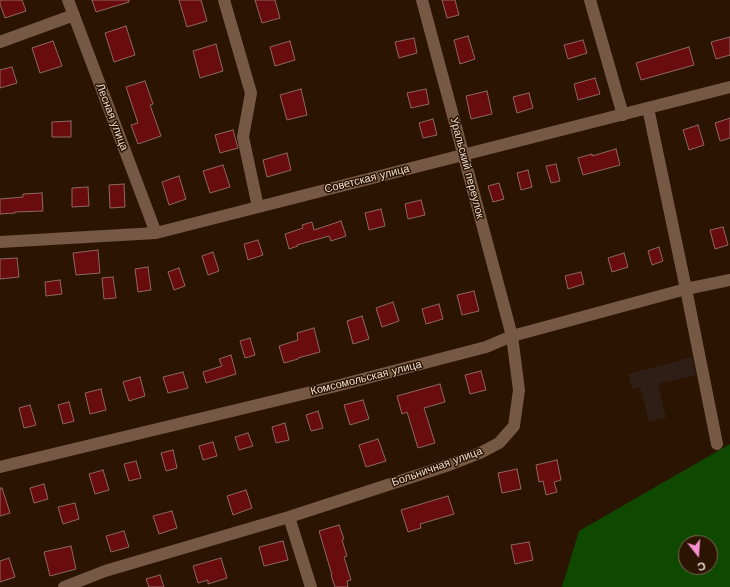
<!DOCTYPE html>
<html>
<head>
<meta charset="utf-8">
<style>
	body { margin:0 }
	#map { position:relative; width:730px; height:587px; overflow:hidden; background:#2c1402; font-family:"Work Sans",sans-serif }
	canvas { display:block }
	.north { position:absolute; left:678px; top:535px; width:40px; height:40px; box-sizing:border-box; background:#2c1402; border:1px solid #796454; border-radius:50%; rotate:163deg; font-size:11px; font-weight:700; line-height:16px; text-align:center; color:#ecdbcf }
	.north::after { content:''; display:block; margin:auto; width:14px; height:18px; background:#f591d2; clip-path:polygon(50% 0,100% 100%,50% 72%,0 100%) }
</style>
</head>
<body>
<div id="map">
<canvas width="730" height="587"></canvas>
<div class="north">С</div>
</div>
<script>
const g = document.querySelector('canvas').getContext('2d');
g.lineJoin = 'round';
function fillPath(path, color) { g.fillStyle = color; g.fill(path, 'evenodd'); }
const toPath = rows => new Path2D(rows.map(r => 'M' + r).join(''));
function strokePath(path, color, width, dash) { g.strokeStyle = color; g.lineWidth = width; g.lineCap = dash ? 'butt' : 'round'; g.setLineDash(dash || []); g.stroke(path); }
function drawText(font, color, halo, rows, align = 'center') {
  g.font = font + ' "Work Sans",sans-serif'; g.lineWidth = 3; g.setLineDash([]); g.textBaseline = 'middle'; g.strokeStyle = halo; g.fillStyle = color; for (const [text, x, y, turn = 0] of rows) {
    g.save(); g.translate(x, y); g.rotate((+turn || 0) * Math.PI / 180); g.textAlign = isNaN(turn) ? turn : align; if (halo) g.strokeText(text, 0, 0); g.fillText(text, 0, 0); g.restore();
  }
}
fillPath(toPath([
	[692,357,696,375,658,384,666,418,649,422,640,387,632,389,628,374]
]), '#2e1e15');
fillPath(toPath([
	[730,444,730,587,562,587,579,531],
	[686,543,710,543,710,567,686,567]
]), '#0f4900');
const building = toPath([
	[0,0,22,0,26,11,5,18,0,4,0,0],
	[92,0,129,0,129,2,96,12,92,0],
	[179,0,201,0,207,21,187,27,179,0],
	[255,0,275,0,280,18,262,23,255,0],
	[442,0,455,0,459,15,447,18,442,0],
	[126,26,135,55,114,62,105,33,126,26],
	[468,36,475,59,460,64,454,40,468,36],
	[730,37,730,55,716,59,711,42,730,37],
	[414,38,417,53,399,58,395,42,414,38],
	[583,40,587,53,568,59,564,45,583,40],
	[53,41,62,66,40,73,32,48,53,41],
	[290,41,295,60,275,66,270,47,290,41],
	[216,44,223,71,200,78,193,51,216,44],
	[689,47,694,65,641,80,636,63,689,47],
	[12,67,17,83,0,88,0,70,12,67],
	[595,78,600,94,578,100,574,84,595,78],
	[145,81,153,104,150,105,161,136,138,144,131,125,138,123,126,87,145,81],
	[301,89,307,115,287,120,280,95,301,89],
	[426,89,429,104,411,108,407,93,426,89],
	[487,91,492,114,471,119,466,96,487,91],
	[529,93,533,108,517,113,513,97,529,93],
	[730,118,730,138,720,141,715,123,730,118],
	[433,119,437,135,423,138,419,123,433,119],
	[71,121,71,137,52,137,52,122,71,121],
	[698,125,704,145,689,150,683,130,698,125],
	[233,130,238,148,220,153,215,135,233,130],
	[616,149,620,165,583,175,578,158,592,154,592,156,616,149],
	[287,153,291,170,267,177,263,160,287,153],
	[556,164,560,181,551,183,546,166,556,164],
	[223,165,230,187,210,193,203,171,223,165],
	[528,170,532,187,521,190,517,173,528,170],
	[179,176,186,199,169,205,162,182,179,176],
	[499,183,504,199,493,202,488,186,499,183],
	[124,184,125,207,110,208,109,185,124,184],
	[88,187,89,206,72,207,72,188,88,187],
	[42,193,43,211,15,212,15,213,0,214,0,199,23,197,23,194,42,193],
	[421,200,425,215,408,219,405,204,421,200],
	[381,209,385,226,369,230,365,213,381,209],
	[341,221,346,236,331,241,329,236,297,245,298,246,289,249,285,234,303,228,302,225,312,222,314,230,341,221],
	[723,227,728,245,715,249,710,230,723,227],
	[258,240,263,255,248,260,244,244,258,240],
	[659,247,663,261,652,265,648,251,659,247],
	[98,250,100,273,76,275,73,253,98,250],
	[213,252,219,271,208,275,202,256,213,252],
	[624,253,628,267,612,272,608,258,624,253],
	[17,258,19,277,0,279,0,259,17,258],
	[148,267,151,290,138,292,135,269,148,267],
	[179,268,185,286,174,290,168,272,179,268],
	[581,272,584,284,568,289,565,276,581,272],
	[113,277,116,298,104,299,102,278,113,277],
	[60,280,62,294,46,296,45,282,60,280],
	[474,291,479,311,462,315,457,295,474,291],
	[393,302,399,321,382,327,376,308,393,302],
	[439,304,443,319,426,324,422,309,439,304],
	[362,316,369,339,353,344,347,321,362,316],
	[314,328,320,352,298,358,298,359,284,363,279,346,298,340,297,333,314,328],
	[250,338,255,355,245,358,240,341,250,338],
	[231,355,236,374,206,383,203,372,222,366,219,359,231,355],
	[481,371,486,390,470,394,465,375,481,371],
	[183,372,188,388,168,393,163,377,183,372],
	[140,377,145,396,129,401,123,382,140,377],
	[440,384,445,402,424,408,435,443,418,448,407,412,402,414,397,396,440,384],
	[101,389,106,410,90,414,85,393,101,389],
	[363,400,369,419,350,425,344,405,363,400],
	[69,402,74,421,63,424,58,405,69,402],
	[30,405,36,425,24,428,19,408,30,405],
	[318,411,323,428,311,431,306,415,318,411],
	[285,423,289,440,276,443,272,427,285,423],
	[248,433,253,446,239,450,235,437,248,433],
	[378,439,386,461,366,467,359,445,378,439],
	[213,442,217,456,203,460,199,446,213,442],
	[173,450,177,468,166,471,161,453,173,450],
	[557,460,561,480,554,482,557,492,546,495,543,481,539,482,536,465,557,460],
	[136,461,141,478,129,481,124,464,136,461],
	[517,469,521,489,502,493,498,473,517,469],
	[103,470,109,490,95,494,89,474,103,470],
	[44,484,48,499,34,503,30,488,44,484],
	[0,488,2,488,10,513,0,516,0,488],
	[246,490,252,508,233,515,227,496,246,490],
	[448,496,454,514,420,524,421,528,408,532,401,510,448,496],
	[75,503,79,519,63,524,58,507,75,503],
	[172,511,177,528,159,534,153,516,172,511],
	[339,525,344,539,342,540,347,556,344,557,351,580,347,581,348,587,335,587,331,575,332,575,319,531,339,525],
	[124,531,129,547,111,552,106,536,124,531],
	[283,541,288,560,264,566,259,547,283,541],
	[529,542,533,560,515,564,511,545,529,542],
	[71,546,76,569,50,576,44,552,71,546],
	[9,558,15,577,0,582,0,561,9,558],
	[221,558,227,578,208,584,208,580,198,583,193,566,221,558],
	[160,575,164,587,149,587,146,579,160,575]
]);
fillPath(building, '#680c0d');
strokePath(building, '#8e6863', 1);
strokePath(toPath([
	[68,0,156,233],
	[224,0,251,93,243,137,258,207],
	[590,0,623,115],
	[0,42,74,15],
	[648,108,686,289,717,444],
	[0,242,156,233,730,87],
	[0,467,336,386,486,347,512,336,686,289,730,280],
	[289,517,311,587],
	[64,587,105,571,289,517,449,465,480,453,499,443,514,426,519,390,512,336,422,0]
]), '#765945', 12);
drawText('11px', '#ecdbcf', '#2c1402', [
	["Лесная улица",112,117,69],
	["Уральский переулок",467,168,75],
	["Советская улица",367,179,-14],
	["Комсомольская улица",366,378,-14],
	["Больничная улица",437,467,-20]
]);
</script>
</body>
</html>
